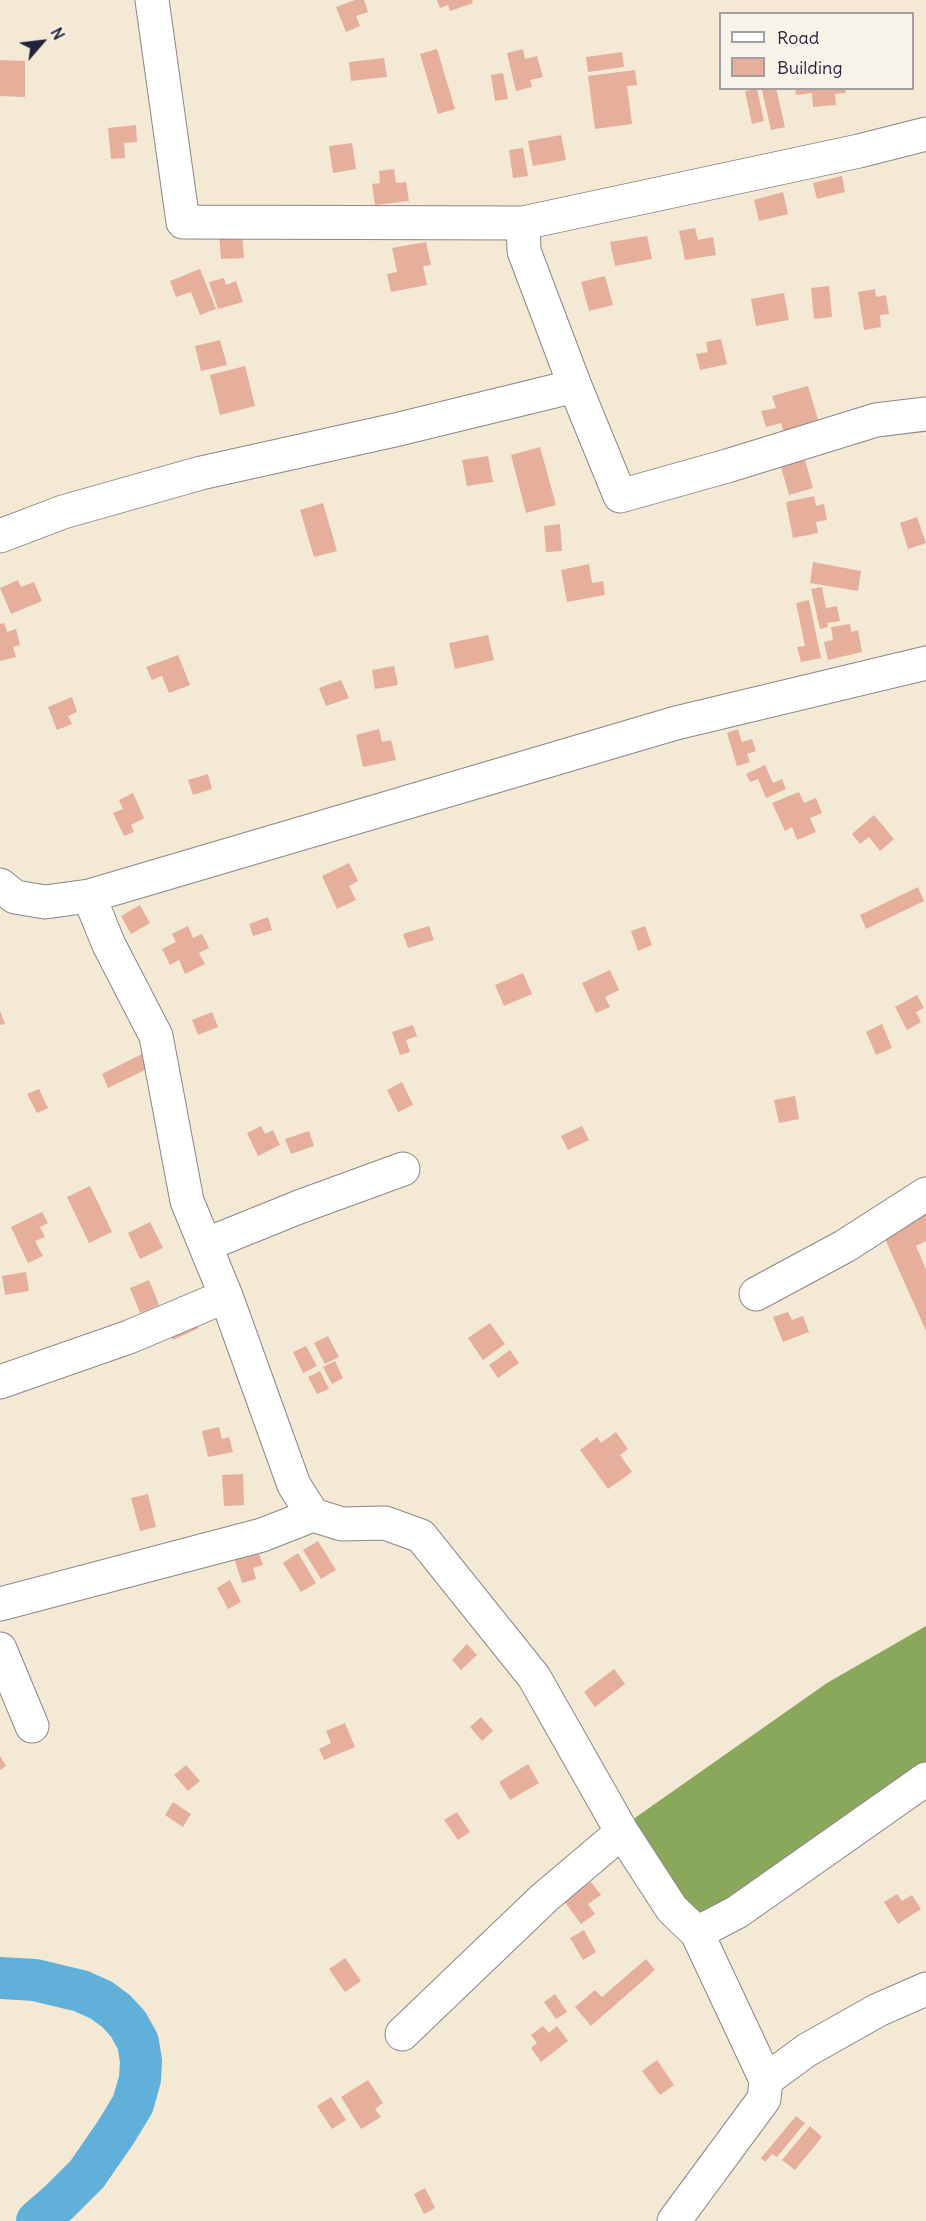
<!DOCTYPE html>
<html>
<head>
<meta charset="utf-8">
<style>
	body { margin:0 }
	#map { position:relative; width:926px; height:2221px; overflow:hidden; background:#f4e9d5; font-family:Delius,sans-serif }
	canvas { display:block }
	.legend { position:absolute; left:719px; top:12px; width:195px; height:78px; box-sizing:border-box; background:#f7f3e8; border:2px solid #a29fa3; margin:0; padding:8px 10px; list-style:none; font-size:18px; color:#22223b }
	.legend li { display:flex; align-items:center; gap:12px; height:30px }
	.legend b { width:30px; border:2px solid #a29fa3 }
	.north { position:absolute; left:12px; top:12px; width:60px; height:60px; -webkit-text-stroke:4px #f7f3e8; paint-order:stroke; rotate:62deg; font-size:16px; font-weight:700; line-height:24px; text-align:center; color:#22223b }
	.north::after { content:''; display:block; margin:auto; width:21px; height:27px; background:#22223b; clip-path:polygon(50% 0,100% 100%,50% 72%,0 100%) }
</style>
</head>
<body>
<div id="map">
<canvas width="926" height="2221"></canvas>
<ul class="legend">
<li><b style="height:8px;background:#fff"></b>Road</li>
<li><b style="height:16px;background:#e5af9c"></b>Building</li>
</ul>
<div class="north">N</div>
</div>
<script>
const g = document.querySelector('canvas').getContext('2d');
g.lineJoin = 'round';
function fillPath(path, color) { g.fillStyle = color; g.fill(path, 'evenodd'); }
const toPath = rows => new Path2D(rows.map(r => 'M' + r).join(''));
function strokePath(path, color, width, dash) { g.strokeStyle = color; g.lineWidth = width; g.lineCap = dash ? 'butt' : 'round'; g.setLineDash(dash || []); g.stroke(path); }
fillPath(toPath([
	[926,1626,926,1779,696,1930,622,1827,827,1683]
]), '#8aa85c');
strokePath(toPath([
	[0,1978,35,1980,81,1991,101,2000,116,2011,128,2024,138,2042,141,2061,140,2079,133,2104,116,2132,87,2174,60,2201,37,2221]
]), '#60b0da', 42);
fillPath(toPath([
	[355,0,364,0,368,12,356,16,360,26,346,32,336,7],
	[437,0,472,0,473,3,450,11,448,5,440,8],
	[437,49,455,109,438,114,420,54],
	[523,49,525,59,537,56,543,77,530,80,532,87,516,91,507,53],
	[622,52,624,67,588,72,586,57],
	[384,58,387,77,351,81,349,62],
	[0,60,25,61,25,97,0,96],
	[635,70,637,85,627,86,632,124,595,129,588,76],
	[503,73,508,99,495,101,491,75],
	[776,88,785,127,771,130,762,90],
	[795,88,845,88,846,93,835,94,836,105,813,107,812,93,796,95],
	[757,89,764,121,752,124,745,91],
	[136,125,137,142,124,143,125,158,111,159,108,128],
	[561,135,566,160,533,166,528,141],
	[352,143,356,169,333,173,329,146],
	[523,148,528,176,513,178,509,150],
	[394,169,396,183,406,182,409,201,375,205,372,184,380,183,379,171],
	[842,176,845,192,817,199,813,183],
	[783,192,788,214,759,221,754,200],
	[695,228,698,240,713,237,716,255,685,260,679,231],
	[242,234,244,258,221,259,219,235],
	[647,236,652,259,615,266,610,242],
	[426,242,431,265,423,266,427,285,391,292,387,274,397,272,392,248],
	[200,269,216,309,200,315,191,292,176,297,170,281],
	[605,276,613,305,589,311,581,282],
	[224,278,226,285,236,281,243,302,218,309,209,282],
	[829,286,832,317,814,319,811,288],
	[875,289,876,297,886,295,889,314,880,315,881,327,864,330,858,292],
	[784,293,789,320,756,326,751,299],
	[721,339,727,364,700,370,696,354,708,352,706,342],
	[220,340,227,365,201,371,195,346],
	[245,366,255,406,220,415,210,375],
	[808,386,819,423,784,433,781,423,766,427,761,411,776,408,772,396],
	[540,447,556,505,526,513,511,455],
	[488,456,493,482,467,486,462,460],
	[805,460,813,488,789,495,781,467],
	[814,496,816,506,824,504,827,520,816,522,818,533,793,538,786,502],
	[323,503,337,551,314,557,300,510],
	[917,517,926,543,908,549,900,523],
	[560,524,562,551,546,552,544,526],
	[813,562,861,571,858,591,810,583],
	[589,564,592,583,603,581,605,595,567,602,561,570],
	[18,580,21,587,34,582,42,601,11,614,0,588],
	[822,587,826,608,837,606,840,621,827,623,828,627,820,629,811,589],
	[809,600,821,658,801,662,797,647,805,646,796,603],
	[4,623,7,632,16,629,20,645,13,647,16,657,0,661,0,624],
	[850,624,851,632,858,630,862,652,828,660,824,642,833,640,831,627],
	[488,635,494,660,455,669,449,643],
	[178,655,190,685,169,693,162,676,152,680,146,667],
	[394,666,398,685,375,689,372,670],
	[341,680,349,698,326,706,319,688],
	[72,697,77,712,68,716,72,724,57,730,48,707],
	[379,729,382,742,391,740,396,760,363,767,356,735],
	[738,729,742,742,752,739,756,751,747,754,750,762,737,766,727,733],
	[765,765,773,783,782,779,786,789,766,798,758,779,750,782,746,774],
	[208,774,212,789,193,795,188,780],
	[799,792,804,803,816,798,822,813,810,818,816,832,797,840,792,827,785,831,772,803],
	[133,793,144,818,131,825,134,832,124,836,113,813,123,809,119,800],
	[874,815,894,839,880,851,869,837,860,844,852,834],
	[349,863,358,881,349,886,356,900,337,909,322,876],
	[918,887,924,901,866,929,860,915],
	[140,905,150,923,131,934,121,916],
	[268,917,272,930,253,936,249,924],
	[188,926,193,938,202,934,209,948,199,953,205,964,185,974,179,960,170,965,162,949,176,942,172,934],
	[429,926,434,940,408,948,403,934],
	[645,926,652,945,638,951,631,931],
	[610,970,619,990,605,997,610,1007,596,1013,582,983],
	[523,973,532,994,504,1006,495,985],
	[917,995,924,1008,916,1012,921,1022,907,1030,895,1007],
	[0,1011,5,1024,0,1025],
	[212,1012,218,1027,198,1035,192,1020],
	[882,1024,892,1048,876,1055,866,1032],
	[413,1025,417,1036,406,1040,410,1052,400,1055,392,1032],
	[142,1054,149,1068,108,1088,102,1074],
	[402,1082,413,1105,398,1112,387,1090],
	[39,1089,48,1108,37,1113,27,1094],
	[795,1096,799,1119,779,1123,774,1100],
	[261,1126,265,1134,273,1130,280,1145,258,1156,247,1133],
	[582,1126,589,1140,568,1150,561,1136],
	[309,1131,314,1146,291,1154,285,1139],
	[90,1186,112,1232,89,1243,67,1197],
	[42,1212,48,1223,40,1227,45,1237,35,1241,43,1256,28,1263,11,1227],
	[926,1212,926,1241,916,1246,926,1269,926,1331,882,1232],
	[150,1222,163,1248,140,1259,128,1233],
	[26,1272,29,1291,5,1295,2,1276],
	[149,1280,159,1305,140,1313,130,1288],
	[788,1312,792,1320,803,1316,809,1332,783,1342,773,1317],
	[193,1316,199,1328,173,1340,167,1328],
	[490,1323,505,1344,483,1360,468,1338],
	[328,1336,339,1357,325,1364,314,1343],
	[306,1346,317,1366,303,1373,293,1352],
	[510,1350,519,1363,498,1378,489,1365],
	[335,1361,343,1378,332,1384,323,1367],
	[320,1371,329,1389,317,1394,308,1377],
	[219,1427,222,1439,229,1437,233,1452,208,1457,202,1431],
	[616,1432,628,1449,620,1455,632,1472,608,1489,580,1450,597,1437,601,1443],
	[243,1474,244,1505,224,1506,222,1475],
	[148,1494,156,1527,140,1531,131,1498],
	[318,1541,336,1570,321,1579,303,1550],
	[258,1551,263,1565,253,1568,256,1579,242,1583,234,1558],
	[298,1553,316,1583,301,1592,283,1563],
	[230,1580,241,1602,228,1609,217,1588],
	[467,1644,477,1655,461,1670,452,1660],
	[614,1669,625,1684,595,1707,584,1692],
	[481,1717,493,1731,482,1741,470,1727],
	[345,1723,355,1747,324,1760,319,1749,331,1743,326,1731],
	[0,1756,6,1766,0,1770],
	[528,1764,539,1783,510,1800,499,1782],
	[186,1765,200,1781,188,1791,174,1775],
	[173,1802,191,1814,183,1827,165,1815],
	[457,1812,470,1832,458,1840,444,1820],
	[591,1882,601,1895,588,1904,595,1914,581,1924,564,1901],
	[897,1894,902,1901,912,1895,921,1909,898,1924,884,1902],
	[584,1930,596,1952,583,1960,570,1938],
	[345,1958,361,1981,345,1992,329,1969],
	[646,1959,655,1970,591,2026,575,2007,595,1990,602,1997],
	[555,1994,567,2012,556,2019,544,2002],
	[543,2026,549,2033,557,2026,568,2041,541,2062,531,2048,537,2043,531,2035],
	[657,2060,674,2085,660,2095,642,2071],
	[368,2080,383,2103,375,2109,381,2117,361,2129,341,2097],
	[331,2097,346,2120,332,2129,317,2106],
	[796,2116,805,2123,777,2157,772,2154,765,2162,761,2158],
	[810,2126,822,2137,795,2170,782,2160],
	[425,2188,435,2208,424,2214,414,2194]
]), '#e5af9c');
const minor = toPath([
	[152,0,183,222,523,223],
	[575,386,620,496,727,466,876,420,926,414],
	[0,536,63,512,201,473,395,430,575,386,524,251,523,223,859,151,926,134],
	[0,885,15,897,45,902,89,896,676,723,926,663],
	[89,896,109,945,156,1036,187,1201,226,1296,294,1485,313,1515,342,1524,385,1523,421,1536,534,1677,622,1832,672,1909,697,1933,737,1912,926,1779],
	[205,1245,299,1207,403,1169],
	[756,1294,845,1246,926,1194],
	[0,1382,129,1337,226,1296],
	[0,1604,262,1535,313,1515],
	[0,1649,32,1726],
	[402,2034,544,1898,622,1832],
	[766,2080,807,2050,878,2010,926,1989],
	[674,2221,764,2099,766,2080,697,1933]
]);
strokePath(minor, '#8b8688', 35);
strokePath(minor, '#fff', 33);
</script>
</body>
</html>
